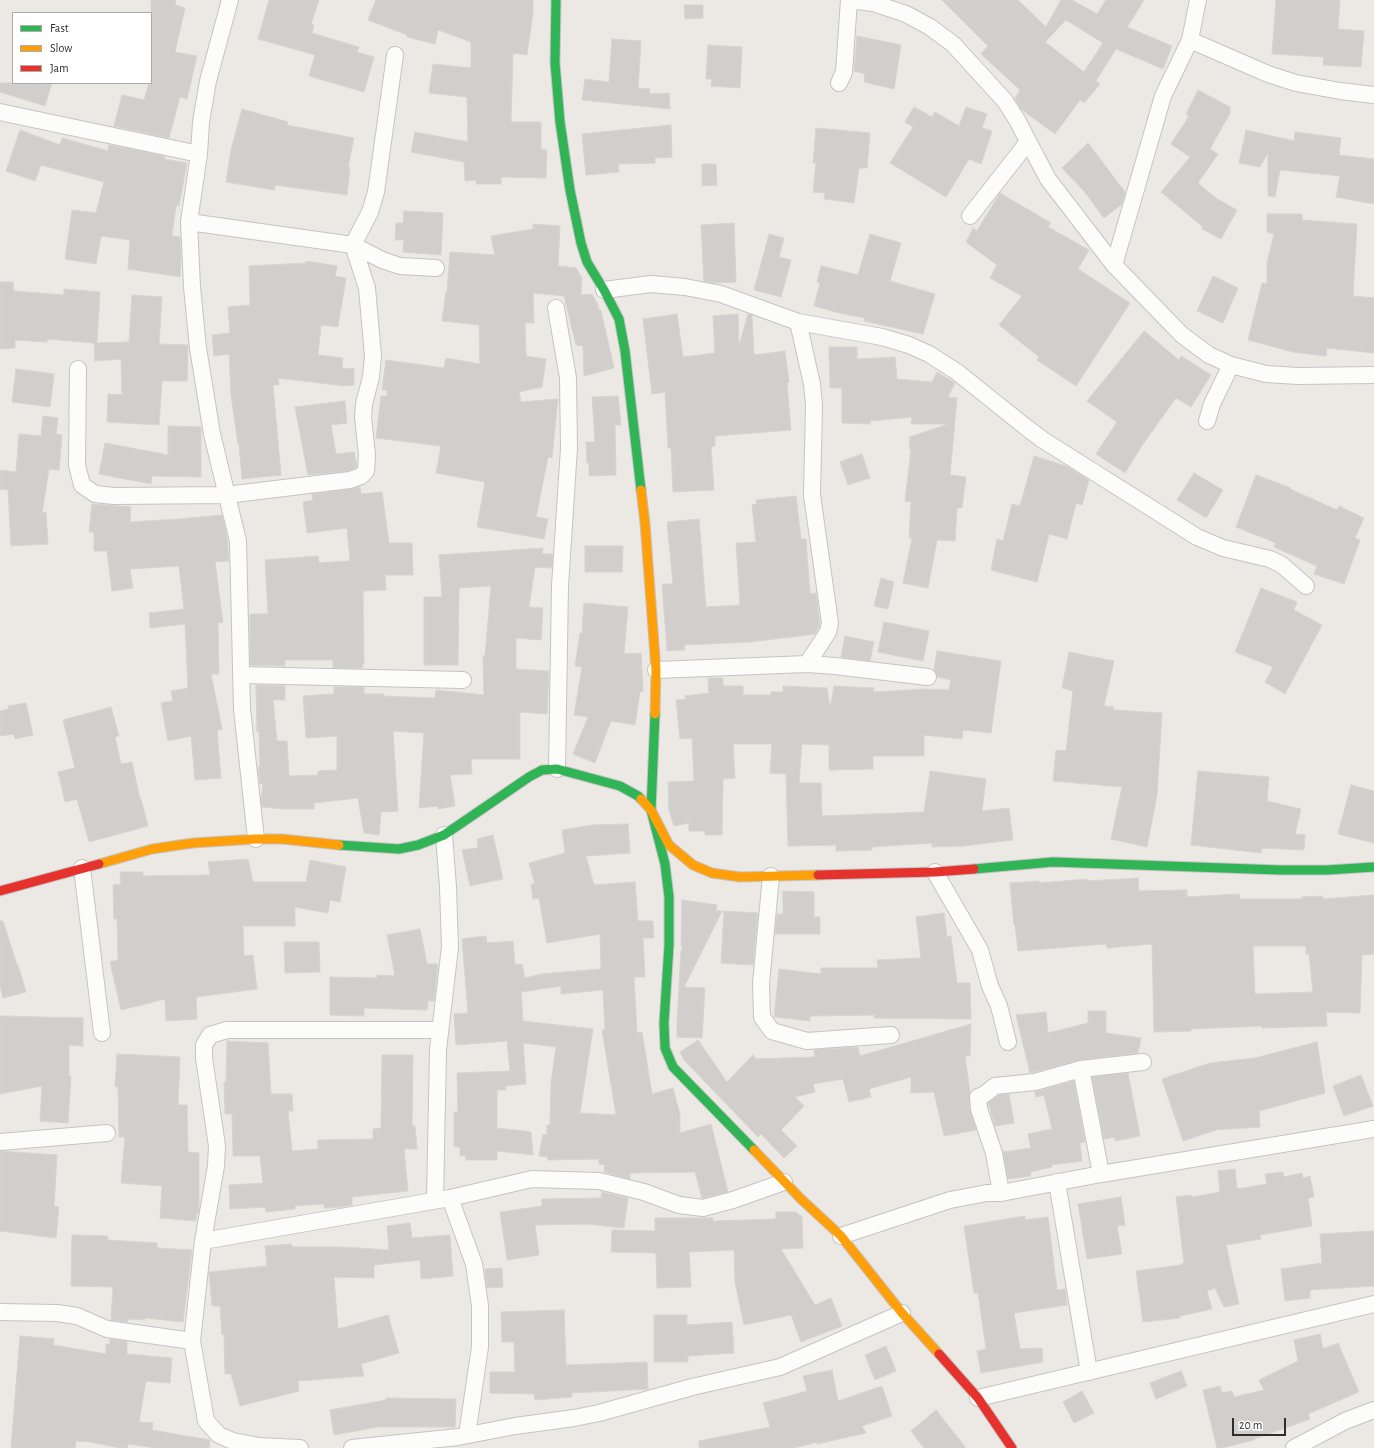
<!DOCTYPE html>
<html>
<head>
<meta charset="utf-8">
<style>
	body { margin:0 }
	#map { position:relative; width:1374px; height:1448px; overflow:hidden; background:#ece8e4; font-family:"Alegreya Sans",sans-serif }
	canvas { display:block }
	.legend { position:absolute; left:12px; top:12px; width:140px; height:72px; box-sizing:border-box; background:#fff; border:1px solid #ababab; margin:0; padding:5px 7px; list-style:none; font-size:12px; color:#2e2e2e }
	.legend li { display:flex; align-items:center; gap:8px; height:20px }
	.legend b { width:20px; border:1px solid #ababab }
	.scale { position:absolute; left:1232px; top:1418px; width:54px; height:18px; box-sizing:border-box; border:2px solid #2e2e2e; border-top:0; padding-left:5px; font-size:12px; line-height:14px; white-space:nowrap; color:#2e2e2e; -webkit-text-stroke:3px #fff; paint-order:stroke }
</style>
</head>
<body>
<div id="map">
<canvas width="1374" height="1448"></canvas>
<ul class="legend">
<li><b style="height:5px;background:#30b455"></b>Fast</li>
<li><b style="height:5px;background:#ff9f0a"></b>Slow</li>
<li><b style="height:5px;background:#e5322d"></b>Jam</li>
</ul>
<div class="scale">20 m</div>
</div>
<script>
const g = document.querySelector('canvas').getContext('2d');
g.lineJoin = 'round';
function fillPath(path, color) { g.fillStyle = color; g.fill(path, 'evenodd'); }
const toPath = rows => new Path2D(rows.map(r => 'M' + r).join(''));
function strokePath(path, color, width, dash) { g.strokeStyle = color; g.lineWidth = width; g.lineCap = dash ? 'butt' : 'round'; g.setLineDash(dash || []); g.stroke(path); }
const building = toPath([
	[151,0,176,0,175,5,185,8,175,52,197,56,187,99,180,97,169,138,114,126,122,95,144,100,149,83,151,83,151,0],
	[269,0,319,0,311,24,314,25,312,33,359,47,357,52,374,57,364,92,309,76,315,55,258,39,269,0],
	[376,0,533,0,533,13,527,55,513,53,511,122,541,122,541,149,547,150,546,178,501,177,501,184,476,184,476,180,465,181,464,162,411,152,415,132,468,142,467,97,429,93,433,64,471,68,471,42,438,30,435,44,407,37,407,35,368,20,376,0],
	[942,0,1018,0,1046,27,1061,0,1072,0,1097,14,1106,0,1144,0,1127,27,1172,46,1163,69,1116,49,1096,81,1100,84,1084,103,1080,100,1055,134,1021,109,1015,98,1020,90,981,54,988,46,942,0],
	[1066,20,1103,43,1084,72,1045,42,1066,20],
	[1276,0,1340,0,1338,29,1364,31,1361,67,1323,65,1324,57,1272,54,1276,0],
	[684,5,703,5,703,18,685,19,684,5],
	[857,36,901,45,894,89,864,82,865,74,854,71,857,36],
	[612,39,641,41,638,89,649,88,650,94,669,93,670,109,582,100,585,79,609,82,612,39],
	[708,45,742,47,740,88,711,86,712,79,706,79,708,45],
	[0,83,52,83,45,106,0,92,0,83],
	[1198,90,1230,107,1230,113,1210,149,1218,154,1198,183,1217,199,1237,210,1221,239,1202,229,1203,227,1161,192,1190,157,1171,144,1189,116,1186,114,1198,90],
	[914,107,932,117,935,112,959,126,966,107,987,114,982,128,992,131,981,164,969,159,946,197,890,163,913,127,905,122,914,107],
	[242,109,288,122,287,125,354,138,348,167,350,168,347,195,275,185,275,190,226,182,231,150,242,109],
	[671,125,672,157,655,158,655,163,618,164,619,172,586,175,582,134,671,125],
	[816,128,870,133,867,168,859,168,854,203,824,199,825,193,813,192,816,163,813,163,816,128],
	[20,130,60,145,62,138,108,151,109,145,165,156,164,159,187,163,179,206,176,206,172,236,180,237,181,257,180,277,128,269,130,240,101,236,96,264,65,259,72,210,96,213,104,182,41,165,35,181,6,171,20,130],
	[1246,130,1294,141,1295,132,1341,138,1339,155,1374,159,1374,204,1336,197,1340,176,1280,170,1275,197,1268,196,1268,153,1260,167,1239,163,1246,130],
	[1088,143,1125,192,1122,204,1104,218,1083,190,1062,168,1088,143],
	[702,164,716,164,717,185,702,186,702,164],
	[1000,193,1051,223,1048,227,1089,250,1078,269,1130,303,1076,386,1037,360,1039,357,999,325,1022,296,990,278,997,265,966,242,973,228,977,231,1000,193],
	[404,211,443,213,441,255,403,252,404,240,395,240,396,223,403,223,404,211],
	[1267,214,1302,214,1302,220,1357,224,1353,296,1374,298,1374,353,1327,348,1326,356,1293,352,1248,340,1262,283,1267,284,1267,263,1274,234,1267,232,1267,214],
	[734,223,736,282,714,283,704,281,701,225,734,223],
	[533,224,560,226,558,266,576,268,582,278,581,295,592,294,593,296,598,305,598,310,600,309,601,311,614,368,584,376,583,346,576,345,564,296,533,293,534,323,525,323,526,356,546,359,542,387,519,392,521,402,558,399,552,458,548,457,536,517,548,519,544,539,477,527,485,482,436,473,441,446,376,438,381,396,387,396,387,390,382,390,386,360,444,368,446,358,480,364,479,325,442,321,446,292,447,292,450,252,495,255,491,236,533,229,533,224],
	[769,234,784,238,779,257,791,260,781,297,754,290,769,234],
	[870,234,901,243,890,281,935,294,923,334,864,321,865,318,839,313,814,306,820,283,817,282,821,266,858,275,870,234],
	[306,261,337,266,335,276,346,278,338,327,321,325,318,355,343,358,342,369,354,368,354,385,345,386,278,378,279,385,273,385,281,475,242,479,239,444,238,444,231,395,229,354,214,356,212,335,230,333,228,307,250,305,249,266,306,263,306,261],
	[1213,276,1238,288,1223,323,1197,311,1213,276],
	[0,282,13,282,14,291,64,295,64,289,100,292,97,343,129,342,132,295,162,297,159,344,188,345,187,381,162,381,159,425,107,422,108,394,122,395,121,359,95,361,94,343,47,339,47,342,15,340,15,348,0,349,0,282],
	[677,314,683,357,715,353,713,316,738,314,739,346,748,314,752,315,754,355,785,351,789,382,787,383,791,430,715,436,715,446,711,447,714,490,673,492,671,448,668,448,665,392,652,394,643,319,677,314],
	[1144,331,1179,360,1181,356,1211,375,1191,407,1176,398,1143,444,1125,473,1096,454,1117,422,1087,401,1144,331],
	[829,347,857,347,857,359,895,357,897,379,932,382,937,372,955,383,948,397,957,398,950,475,966,477,962,508,957,508,955,541,937,540,928,588,903,583,912,538,909,538,911,502,905,501,911,449,909,449,910,437,948,424,911,424,912,417,870,421,870,424,842,423,842,388,830,388,829,347],
	[16,369,54,374,50,407,12,402,16,369],
	[618,396,621,425,615,425,616,475,589,476,589,463,587,463,586,442,595,442,592,397,618,396],
	[345,401,347,423,331,425,336,454,354,452,357,467,348,471,308,475,295,407,345,401],
	[43,416,58,418,56,434,62,435,59,470,49,469,42,513,46,512,48,544,11,546,8,490,0,489,0,470,16,472,19,434,41,436,43,416],
	[168,426,201,427,201,477,152,476,151,484,99,474,105,443,168,455,168,426],
	[862,454,870,478,848,485,840,462,862,454],
	[1034,456,1066,466,1089,480,1082,505,1076,503,1067,539,1049,534,1037,582,991,570,997,539,1003,541,1012,504,1020,506,1034,456],
	[1194,473,1223,490,1206,518,1177,500,1194,473],
	[1256,475,1291,488,1290,489,1337,510,1339,506,1364,518,1355,538,1360,540,1344,584,1314,574,1317,566,1274,547,1276,543,1236,527,1256,475],
	[360,487,361,494,382,492,389,543,412,543,413,575,385,575,386,590,363,591,364,664,363,664,362,668,333,668,333,660,285,660,285,666,250,665,250,614,268,614,265,560,318,556,319,563,350,561,347,528,307,533,303,502,313,500,312,494,351,489,360,487],
	[796,496,801,539,806,539,810,594,816,593,820,625,815,634,750,642,684,645,685,650,667,651,662,584,673,584,667,522,699,519,706,607,740,605,736,543,756,542,752,505,757,504,756,500,796,496],
	[92,504,131,507,130,522,178,519,222,515,227,537,229,561,215,562,223,622,218,623,219,674,211,674,222,729,217,731,221,778,195,780,191,736,168,741,161,703,173,701,171,691,188,688,185,624,150,628,149,613,184,609,179,566,130,569,133,588,112,591,107,551,94,551,94,532,89,532,92,504],
	[585,546,623,546,622,572,585,572,585,546],
	[543,548,542,554,553,554,552,568,535,567,529,607,543,608,541,640,516,638,516,669,549,671,547,714,520,712,520,759,471,759,472,774,450,775,455,806,438,809,438,806,419,808,424,733,393,731,398,811,381,812,379,835,364,833,358,798,314,803,314,809,285,809,262,807,261,799,263,784,260,784,258,767,260,766,259,731,257,732,256,685,285,686,285,700,273,700,277,741,287,741,289,776,318,775,318,771,337,770,337,736,306,738,303,696,334,694,334,687,364,687,364,694,384,694,384,696,435,698,436,690,484,695,483,656,485,656,491,586,459,588,458,665,424,665,424,597,442,597,439,555,543,548],
	[881,578,894,582,888,609,874,606,881,578],
	[1261,588,1297,602,1294,610,1322,625,1285,694,1265,682,1273,667,1235,652,1261,588],
	[584,603,628,607,624,654,641,653,643,688,643,692,640,692,635,725,611,721,595,763,573,754,588,717,574,715,582,667,575,666,580,633,582,633,584,603],
	[884,622,929,631,923,661,878,652,884,622],
	[845,636,874,642,870,661,841,657,845,636],
	[937,651,1001,661,991,733,963,730,962,739,924,735,924,756,873,756,873,769,829,770,829,745,802,744,799,783,821,783,822,816,924,812,930,771,986,779,982,811,1009,808,1013,840,963,846,932,847,932,843,872,847,872,850,836,851,836,845,788,846,786,774,770,773,772,744,733,744,735,778,723,779,722,835,705,835,705,831,689,831,689,823,674,826,669,810,668,782,694,781,692,738,680,739,676,700,686,699,685,696,709,693,708,678,723,678,723,686,743,686,743,695,771,695,771,692,783,692,783,686,827,688,830,708,834,686,874,688,873,692,926,689,949,690,951,680,937,677,934,670,937,651],
	[1069,652,1114,661,1104,706,1114,707,1113,710,1162,713,1157,795,1147,847,1111,839,1122,787,1053,781,1056,750,1066,751,1073,691,1062,688,1069,652],
	[26,703,33,735,15,739,14,734,0,736,0,711,9,709,8,706,26,703],
	[111,707,119,736,115,737,121,764,132,762,140,799,141,799,148,826,89,842,77,799,65,802,58,772,75,768,63,720,111,707],
	[1198,771,1269,777,1267,801,1301,809,1295,834,1305,835,1304,850,1262,848,1261,853,1191,845,1198,771],
	[1351,785,1374,791,1374,843,1338,834,1351,785],
	[628,824,630,853,586,856,594,885,635,882,638,921,653,921,654,938,643,938,645,977,634,977,637,1033,642,1032,652,1094,673,1088,680,1115,680,1133,711,1124,728,1192,702,1198,695,1172,630,1173,630,1179,604,1172,605,1165,599,1164,599,1159,548,1160,548,1157,539,1156,543,1134,547,1135,547,1125,550,1125,551,1083,556,1047,523,1043,526,1084,506,1086,506,1090,497,1090,497,1128,531,1132,533,1155,497,1151,497,1160,466,1160,466,1156,460,1156,460,1147,454,1147,454,1112,458,1112,457,1073,510,1071,507,1041,456,1045,454,1014,468,1013,462,939,486,936,487,943,513,941,515,965,522,964,525,978,541,974,601,969,600,934,547,943,539,898,533,899,531,884,535,884,529,863,565,853,562,830,593,825,628,824],
	[561,986,561,994,603,990,605,1030,602,1030,616,1115,580,1113,593,1029,523,1021,521,992,561,986],
	[493,835,503,879,470,886,462,850,478,848,477,839,493,835],
	[248,859,253,882,306,882,310,860,346,867,340,902,330,900,328,913,295,907,295,926,243,926,244,956,253,955,257,989,196,997,197,1019,166,1021,165,999,121,1010,110,962,118,960,117,919,114,919,113,885,121,884,120,872,143,872,143,876,210,875,208,862,248,859],
	[1138,878,1139,891,1187,890,1187,897,1239,894,1240,899,1303,899,1302,897,1323,896,1323,899,1374,895,1374,954,1362,955,1360,1013,1326,1012,1327,1026,1262,1028,1262,1026,1191,1029,1191,1031,1154,1032,1152,944,1107,948,1106,944,1018,951,1015,925,1014,925,1010,883,1039,881,1039,883,1088,879,1088,881,1138,878],
	[1253,946,1306,946,1306,954,1309,954,1313,992,1255,994,1253,946],
	[783,891,814,892,814,917,820,917,820,934,775,934,777,914,783,914,783,891],
	[682,900,717,905,716,911,722,911,684,987,705,988,702,1038,677,1037,677,1023,681,950,683,947,681,946,682,900],
	[724,911,758,913,753,965,721,963,724,911],
	[944,913,947,937,951,936,957,983,970,983,971,1019,874,1018,875,1015,810,1016,810,1021,774,1017,779,969,821,974,821,968,878,968,877,960,921,958,916,917,944,913],
	[0,921,3,921,17,965,18,965,26,992,3,998,0,986,0,921],
	[420,929,427,964,438,964,434,1001,428,1001,427,1010,364,1008,364,1016,330,1015,330,977,377,978,377,975,395,976,387,935,420,929],
	[284,942,319,942,320,972,285,973,284,942],
	[1088,1011,1106,1011,1106,1033,1141,1038,1138,1053,1080,1060,1030,1073,1016,1015,1046,1012,1048,1033,1088,1023,1088,1011],
	[0,1016,83,1018,83,1046,69,1045,69,1076,71,1077,68,1123,40,1121,42,1086,0,1094,0,1016],
	[971,1024,970,1056,965,1056,970,1092,969,1098,970,1110,976,1130,944,1136,934,1092,911,1093,911,1077,869,1089,871,1097,849,1102,843,1079,813,1084,815,1092,795,1097,804,1106,781,1130,797,1146,784,1158,761,1134,758,1137,684,1060,680,1052,698,1040,727,1082,753,1055,756,1059,815,1057,814,1050,858,1047,860,1056,971,1024],
	[227,1041,268,1043,271,1094,292,1094,293,1111,288,1111,292,1151,318,1149,318,1140,373,1139,373,1129,381,1128,382,1055,413,1055,412,1126,415,1126,417,1149,404,1149,408,1191,352,1197,352,1205,342,1207,324,1208,324,1204,295,1206,295,1209,266,1212,265,1207,230,1209,229,1185,263,1183,260,1156,233,1156,232,1114,225,1114,224,1082,226,1082,227,1041],
	[1317,1042,1325,1093,1259,1111,1260,1127,1216,1130,1183,1141,1162,1079,1210,1063,1255,1058,1317,1042],
	[117,1054,180,1057,178,1105,187,1105,188,1152,199,1153,199,1210,198,1213,197,1212,196,1221,160,1218,162,1186,121,1183,125,1137,119,1137,118,1087,115,1087,117,1054],
	[1128,1073,1140,1136,1115,1141,1115,1137,1104,1139,1092,1077,1128,1073],
	[1361,1075,1373,1106,1344,1116,1333,1086,1361,1075],
	[1074,1081,1085,1142,1080,1143,1082,1161,1051,1165,1052,1167,1030,1172,1031,1176,1008,1179,1003,1152,1031,1148,1028,1134,1052,1129,1044,1095,1036,1097,1035,1092,1074,1081],
	[1009,1094,1014,1123,995,1126,988,1103,999,1095,1009,1094],
	[0,1151,57,1155,54,1206,59,1207,56,1238,0,1231,0,1151],
	[1235,1169,1237,1189,1267,1184,1265,1174,1283,1172,1284,1177,1302,1173,1303,1178,1310,1176,1314,1197,1308,1198,1312,1226,1260,1235,1261,1239,1226,1245,1239,1304,1224,1307,1215,1288,1207,1291,1212,1309,1180,1316,1180,1318,1143,1322,1136,1271,1181,1265,1181,1264,1184,1263,1176,1197,1192,1195,1192,1197,1220,1192,1218,1171,1235,1169],
	[602,1192,628,1198,624,1228,587,1224,535,1225,539,1255,507,1260,500,1212,542,1206,542,1199,601,1198,602,1192],
	[1121,1197,1125,1225,1117,1226,1122,1254,1087,1259,1078,1204,1121,1197],
	[776,1212,796,1212,802,1217,803,1248,781,1249,815,1305,831,1298,842,1326,801,1342,791,1315,744,1325,735,1282,734,1250,689,1252,691,1287,657,1288,656,1254,655,1253,611,1252,612,1230,655,1231,655,1218,713,1218,713,1221,776,1219,776,1212],
	[1025,1216,1025,1220,1048,1217,1057,1290,1065,1289,1067,1305,1014,1313,1020,1349,1042,1348,1043,1362,981,1373,977,1351,986,1349,978,1293,974,1293,964,1226,1025,1216],
	[410,1223,412,1238,450,1235,453,1276,421,1279,420,1260,374,1265,374,1278,334,1277,338,1329,388,1315,399,1353,361,1364,364,1376,298,1381,299,1391,240,1406,231,1374,225,1374,224,1334,222,1335,220,1306,212,1306,209,1272,267,1266,265,1246,291,1244,292,1247,343,1247,389,1250,387,1226,410,1223],
	[1374,1231,1374,1286,1310,1290,1310,1298,1285,1301,1281,1269,1322,1263,1320,1234,1374,1231],
	[72,1235,108,1236,108,1240,157,1243,157,1248,192,1250,183,1322,145,1318,145,1320,128,1319,127,1322,111,1320,113,1287,71,1286,72,1235],
	[502,1268,503,1287,487,1288,485,1269,502,1268],
	[564,1310,566,1365,647,1362,648,1389,572,1393,572,1397,535,1400,534,1394,490,1393,490,1372,515,1372,514,1342,502,1342,501,1312,564,1310],
	[654,1315,687,1315,687,1325,732,1322,734,1353,688,1356,688,1362,654,1362,654,1315],
	[1320,1334,1323,1349,1338,1343,1359,1392,1308,1414,1310,1419,1254,1439,1254,1440,1222,1448,1217,1448,1203,1390,1220,1386,1222,1393,1232,1391,1234,1397,1264,1390,1259,1380,1298,1361,1294,1340,1320,1334],
	[20,1336,54,1339,53,1345,106,1354,106,1344,110,1345,110,1339,127,1341,127,1354,172,1358,170,1383,146,1381,139,1422,153,1423,152,1430,210,1440,209,1448,156,1448,128,1444,127,1448,120,1448,85,1441,85,1442,76,1441,75,1448,11,1448,20,1336],
	[886,1346,896,1371,875,1380,865,1355,886,1346],
	[832,1370,838,1401,882,1386,892,1416,862,1426,866,1433,817,1444,817,1442,794,1448,699,1448,699,1441,770,1427,763,1403,807,1391,803,1376,832,1370],
	[1181,1371,1187,1386,1156,1399,1150,1383,1181,1371],
	[1082,1391,1094,1413,1074,1423,1063,1402,1082,1391],
	[386,1398,456,1399,455,1427,378,1427,334,1435,330,1410,386,1400,386,1398],
	[936,1410,966,1448,924,1448,911,1431,936,1410]
]);
fillPath(building, '#d1cecb');
strokePath(building, '#d7d4d0', 1);
const street = toPath([
	[230,0,208,81,201,122,199,154,189,222,192,287,198,348,212,434,238,541,242,709,256,839],
	[849,0,873,3,906,14,930,27,953,44,1005,101,1017,120,1048,179,1114,265,1182,335,1209,355,1231,365,1266,374,1298,376,1374,375],
	[1190,40,1268,74,1296,83,1340,91,1374,95],
	[839,83,844,72,849,0],
	[0,112,199,154],
	[970,216,1028,142],
	[189,222,353,245,382,260,400,266,436,268],
	[1114,265,1163,96,1190,40,1198,0],
	[604,290,651,284,685,287,721,294,798,322,882,337,909,345,929,354,957,372,1027,428,1043,440,1197,537,1223,548,1270,559,1282,565,1306,586],
	[556,308,568,378,569,448,560,586,557,769],
	[798,322,812,384,814,405,812,495,830,623,828,632,807,664],
	[78,369,77,465,82,485,95,494,114,496,226,495,350,480,361,476,366,471,367,455,363,417,364,404,371,377,373,356,367,288,353,245,370,212,376,192,395,55],
	[1207,421,1212,404,1231,365],
	[656,670,807,664,835,666,928,677],
	[241,675,463,680],
	[82,868,102,1033],
	[935,872,980,950,990,986,999,1006,1008,1042],
	[771,876,761,983,762,1017,772,1031,807,1041,891,1035],
	[1081,1069,1101,1174],
	[0,1142,107,1133],
	[1057,1182,1089,1372],
	[1001,1193,994,1153,979,1109,978,1097,985,1094,995,1086,1035,1082,1081,1069,1143,1062],
	[450,1198,474,1264,480,1306,480,1347,467,1435],
	[435,1200,438,1050,450,947,448,887,444,835],
	[841,1236,950,1200,987,1193,1001,1193,1101,1174,1374,1129],
	[203,1241,450,1198,532,1179,599,1181,644,1192,679,1205,703,1208,733,1200,784,1182],
	[0,1312,57,1313,77,1316,107,1329,192,1341],
	[978,1398,1374,1304],
	[300,1448,259,1446,233,1441,219,1435,206,1421,192,1341,203,1241,216,1166,217,1146,204,1058,204,1045,210,1035,227,1030,440,1030],
	[352,1448,458,1437,515,1426,574,1418,599,1413,692,1387,780,1367,902,1313],
	[1294,1448,1345,1421,1374,1410]
]);
const fast = toPath([
	[556,0,555,63,560,122,570,190,581,243,587,262,604,290,619,319,625,351,641,490],
	[655,714,651,810,665,864,669,897,669,945,664,1023,665,1048,673,1067,754,1150],
	[339,845,399,849,418,845,444,835,529,777,542,770,557,769,620,786,638,796,641,799],
	[974,869,1053,862,1280,870,1327,870,1374,867]
]);
const slow = toPath([
	[641,490,645,523,656,670,655,714],
	[641,799,651,810,669,845,693,865,712,873,740,877,818,875],
	[99,864,152,849,193,843,256,839,282,839,339,845],
	[754,1150,801,1199,841,1236,902,1313,939,1354]
]);
const jam = toPath([
	[818,875,935,872,974,869],
	[0,891,99,864],
	[939,1354,978,1398,1012,1448]
]);
strokePath(street, '#c5c4c5', 18);
strokePath(fast, '#c5c4c5', 11);
strokePath(slow, '#c5c4c5', 11);
strokePath(jam, '#c5c4c5', 11);
strokePath(street, '#fcfcfb', 16);
strokePath(fast, '#30b455', 9);
strokePath(slow, '#ff9f0a', 9);
strokePath(jam, '#e5322d', 9);
</script>
</body>
</html>
